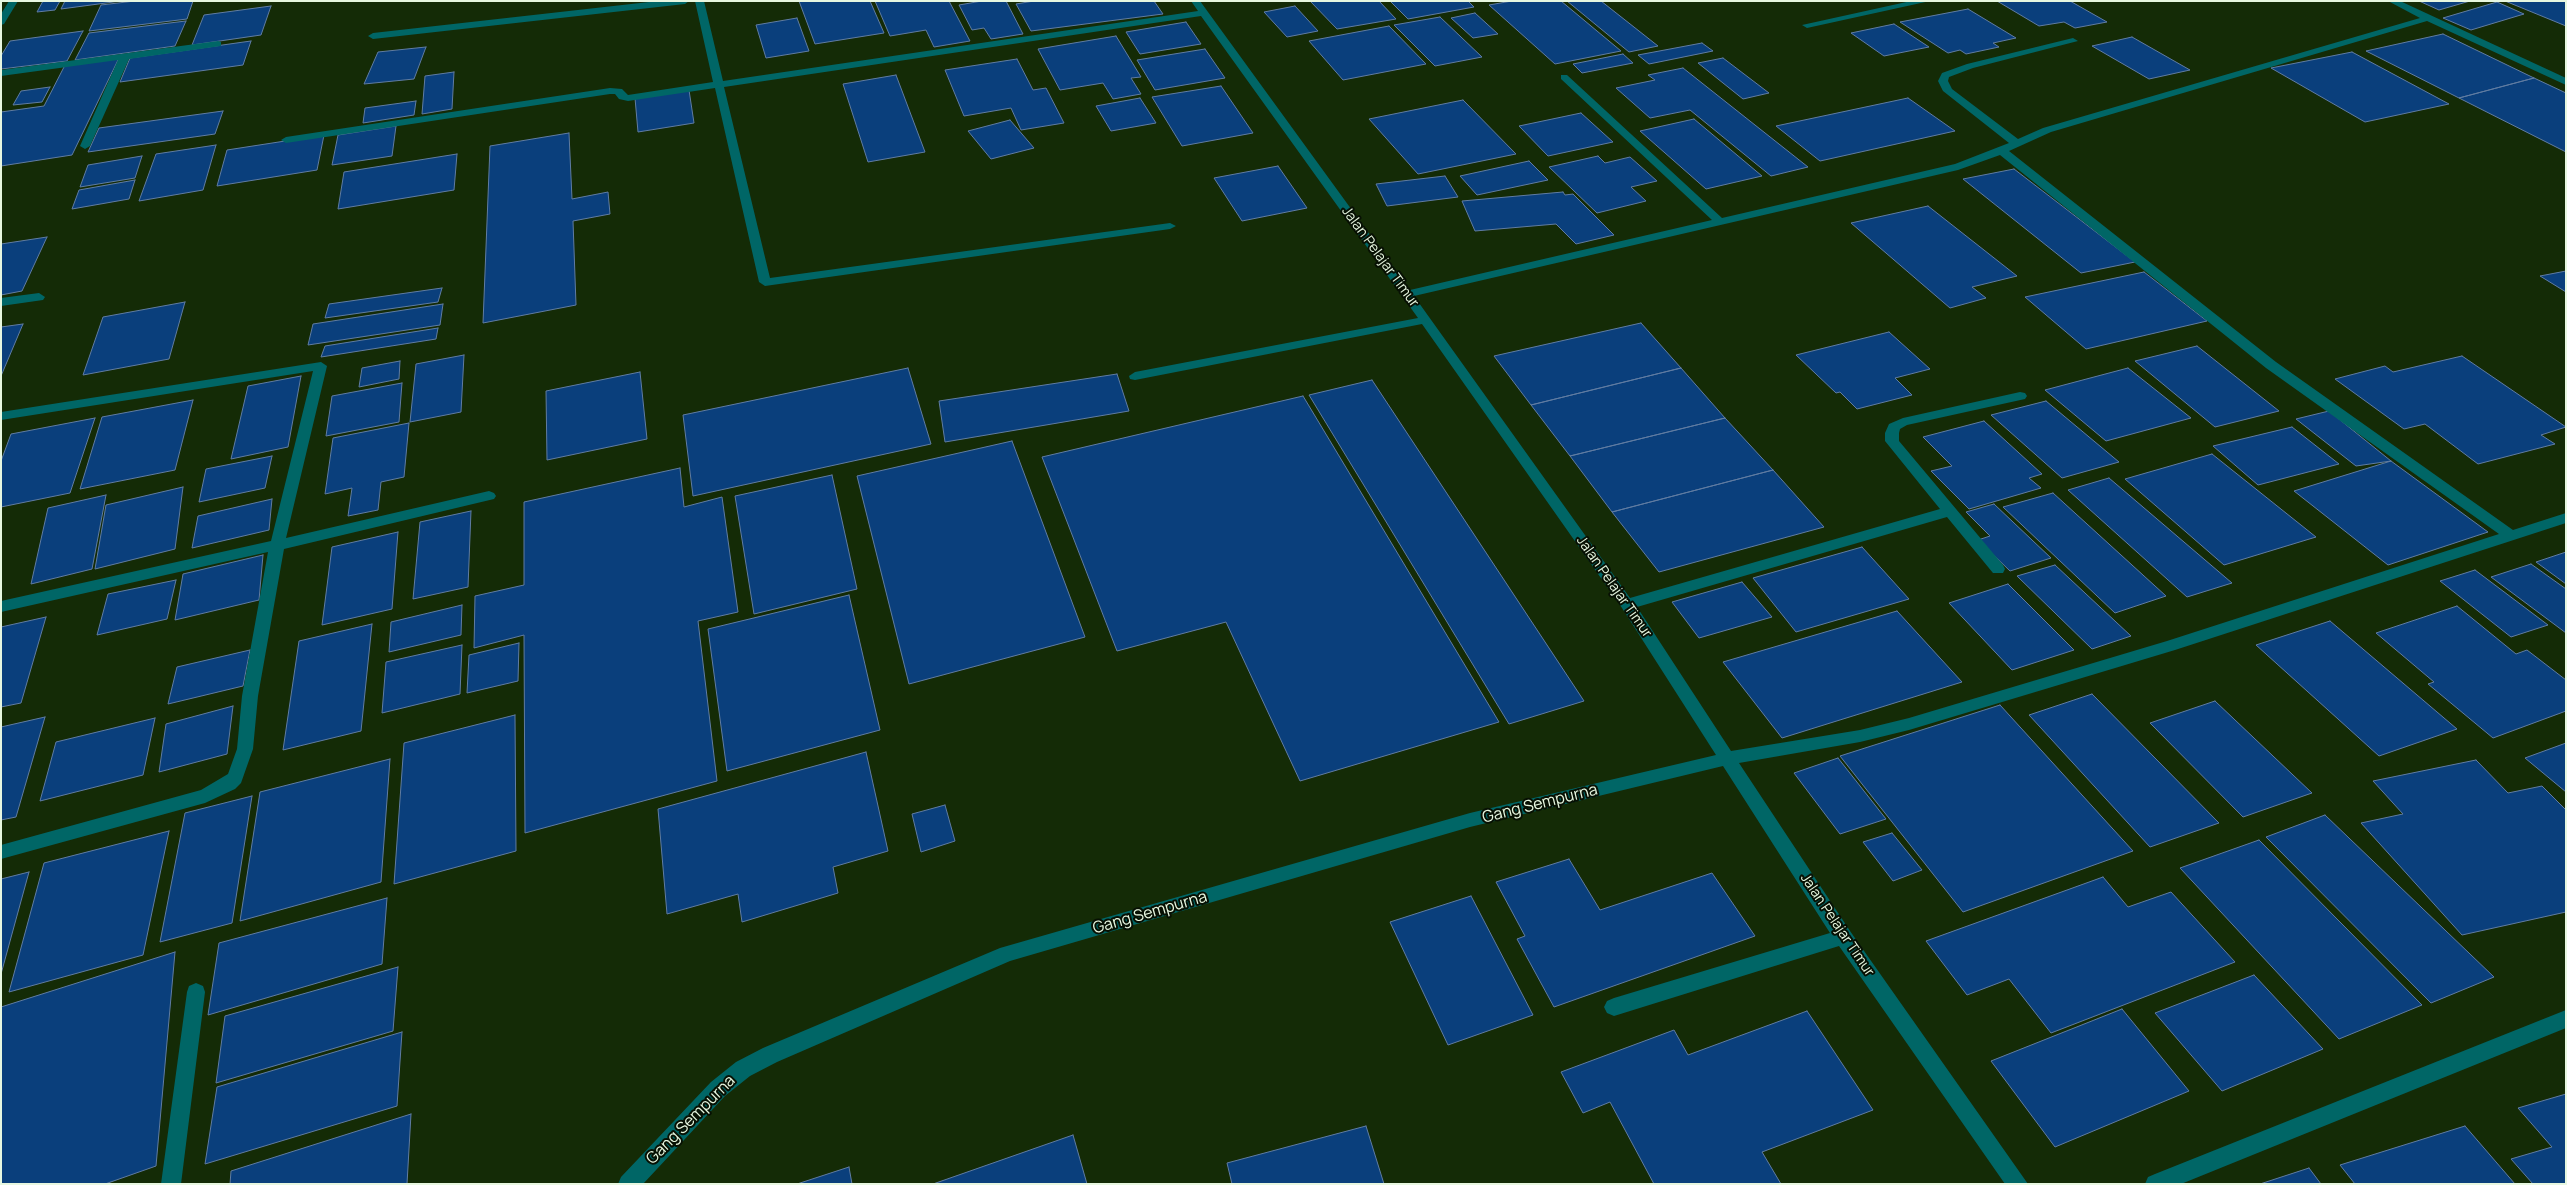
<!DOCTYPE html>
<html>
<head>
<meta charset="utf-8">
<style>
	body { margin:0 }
	#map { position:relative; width:2567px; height:1185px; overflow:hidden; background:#142b06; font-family:Manrope,sans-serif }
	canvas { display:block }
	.frame { position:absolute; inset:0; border:2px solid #e7f7e0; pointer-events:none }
</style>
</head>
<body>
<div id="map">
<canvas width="2567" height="1185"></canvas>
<div class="frame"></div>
</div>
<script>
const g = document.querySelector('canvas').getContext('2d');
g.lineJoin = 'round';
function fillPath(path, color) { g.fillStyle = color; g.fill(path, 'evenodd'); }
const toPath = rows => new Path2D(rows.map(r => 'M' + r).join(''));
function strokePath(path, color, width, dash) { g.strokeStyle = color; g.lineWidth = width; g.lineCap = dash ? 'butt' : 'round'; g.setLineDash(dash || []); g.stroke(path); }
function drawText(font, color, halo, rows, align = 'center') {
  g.font = font + ' Manrope,sans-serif'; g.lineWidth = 4; g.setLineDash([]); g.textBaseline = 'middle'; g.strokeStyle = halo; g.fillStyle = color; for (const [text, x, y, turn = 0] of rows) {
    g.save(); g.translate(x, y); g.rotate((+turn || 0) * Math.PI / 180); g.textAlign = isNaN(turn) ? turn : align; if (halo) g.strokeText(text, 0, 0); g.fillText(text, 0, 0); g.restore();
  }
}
const building = toPath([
	[43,1,60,1,55,10,37,12,43,1],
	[65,1,121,1,61,9,65,1],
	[135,1,193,1,187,19,89,31,101,5,135,1],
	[799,1,870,1,884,33,815,44,799,1],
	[875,1,949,1,970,41,934,47,926,30,890,36,875,1],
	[982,1,1006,1,1023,34,991,39,984,28,972,30,959,5,982,1],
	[1034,1,1154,1,1163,14,1031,31,1016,4,1034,1],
	[1310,1,1379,1,1396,19,1337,29,1310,1],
	[1390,1,1468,1,1474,7,1408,19,1390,1],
	[1512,1,1561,1,1621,51,1555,64,1489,5,1512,1],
	[1567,1,1601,1,1658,46,1629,52,1567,1],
	[1997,1,2070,1,2107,22,2075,28,2064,22,2039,26,1997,1],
	[2419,1,2470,1,2439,10,2419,1],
	[2505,1,2566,1,2566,26,2505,1],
	[2497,2,2524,14,2471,30,2443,18,2497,2],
	[271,6,261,35,192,45,204,15,271,6],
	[1295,6,1318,31,1287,37,1264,12,1295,6],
	[1968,9,2016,38,1993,43,1999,47,1966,54,1960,50,1948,53,1900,22,1968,9],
	[1475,13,1498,34,1473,38,1451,18,1475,13],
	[1440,17,1482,57,1435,66,1394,25,1440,17],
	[797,18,809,51,766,58,756,25,797,18],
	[186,21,175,46,75,60,89,33,186,21],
	[1186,22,1201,44,1140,54,1126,32,1186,22],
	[1894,24,1929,47,1884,56,1851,33,1894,24],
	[1389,26,1426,64,1343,80,1309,41,1389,26],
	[83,31,67,61,1,69,1,56,10,41,83,31],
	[2443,34,2534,78,2459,98,2366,51,2443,34],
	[1116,36,1141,77,1131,78,1141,94,1113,99,1103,83,1060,90,1038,49,1116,36],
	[2132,37,2190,70,2149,79,2092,46,2132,37],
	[251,41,243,65,120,82,130,58,251,41],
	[1702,43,1713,51,1649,64,1638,55,1702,43],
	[426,47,414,79,364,84,378,52,426,47],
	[1205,49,1225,78,1155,90,1137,60,1205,49],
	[2352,52,2449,104,2365,122,2271,68,2352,52],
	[1623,54,1633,63,1582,73,1573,64,1623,54],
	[119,58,72,155,1,166,1,112,44,106,65,65,119,58],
	[1723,58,1769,93,1743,99,1698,63,1723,58],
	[1017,59,1033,90,1046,88,1064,123,1021,130,1011,108,964,116,945,70,1017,59],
	[1683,68,1808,167,1771,176,1690,110,1650,118,1616,88,1655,80,1648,75,1683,68],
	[454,72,452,109,422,114,425,76,454,72],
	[896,75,925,152,868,162,843,84,896,75],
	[2534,78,2566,93,2566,152,2459,98,2534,78],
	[1221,86,1253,133,1182,146,1152,97,1221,86],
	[50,87,42,102,13,105,21,91,50,87],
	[689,90,694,123,638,132,635,98,689,90],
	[1140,98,1156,123,1111,131,1096,106,1140,98],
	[1908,98,1955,131,1820,161,1776,126,1908,98],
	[1463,100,1516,154,1418,174,1369,119,1463,100],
	[416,101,414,115,363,123,365,108,416,101],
	[223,111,215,134,88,152,99,128,223,111],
	[1581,113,1613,142,1548,156,1519,126,1581,113],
	[1694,119,1762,176,1706,189,1640,131,1694,119],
	[1010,120,1034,148,991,159,968,131,1010,120],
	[396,126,392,156,332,165,338,135,396,126],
	[569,133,572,199,608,192,610,214,573,221,576,305,483,323,490,146,569,133],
	[324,135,317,170,217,186,227,150,324,135],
	[216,145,203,190,139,201,156,154,216,145],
	[457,154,454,190,338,209,344,172,457,154],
	[142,156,135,178,80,187,88,165,142,156],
	[1598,156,1605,163,1630,157,1657,181,1631,187,1646,201,1597,213,1549,167,1598,156],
	[1529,161,1548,180,1477,195,1460,176,1529,161],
	[1278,166,1307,208,1242,221,1214,178,1278,166],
	[2014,169,2135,262,2081,273,1963,179,2014,169],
	[1445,176,1458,197,1387,206,1376,184,1445,176],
	[135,180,129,199,72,209,79,190,135,180],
	[1563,192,1565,195,1573,194,1614,235,1576,244,1556,224,1475,231,1462,201,1563,192],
	[1928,206,2017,276,1972,287,1986,298,1950,308,1851,223,1928,206],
	[47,237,22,291,1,295,1,244,47,237],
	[2566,271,2566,292,2540,276,2566,271],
	[2144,272,2207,321,2086,349,2025,297,2144,272],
	[442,288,438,302,325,318,329,304,442,288],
	[185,302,169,359,83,375,103,317,185,302],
	[443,304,440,325,308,345,313,324,443,304],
	[1641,323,1681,368,1531,405,1494,356,1641,323],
	[23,324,1,376,1,327,23,324],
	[438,328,436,339,321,357,325,346,438,328],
	[1889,332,1930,369,1895,378,1912,395,1857,409,1840,392,1836,393,1796,355,1889,332],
	[2197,346,2279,411,2215,427,2135,361,2197,346],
	[464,355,461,412,410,422,416,364,464,355],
	[2462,356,2566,427,2541,435,2555,444,2478,464,2425,424,2404,429,2335,379,2385,366,2393,372,2462,356],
	[400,361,399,379,359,387,362,368,400,361],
	[908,368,931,444,693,496,683,415,908,368],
	[1681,368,1725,418,1570,456,1531,405,1681,368],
	[2128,368,2191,418,2106,441,2045,390,2128,368],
	[640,372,647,439,547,460,546,391,640,372],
	[1117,374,1129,411,945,442,939,401,1117,374],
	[301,376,288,447,231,459,248,386,301,376],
	[1372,380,1584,701,1509,724,1309,395,1372,380],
	[402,383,399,422,326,436,332,396,402,383],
	[1303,396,1499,722,1300,781,1226,622,1117,651,1042,457,1303,396],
	[193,400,175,470,80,489,102,417,193,400],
	[2046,401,2119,462,2062,478,1991,415,2046,401],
	[2329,411,2391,461,2356,466,2296,419,2329,411],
	[95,418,70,493,1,507,1,461,11,434,95,418],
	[1725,418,1773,470,1612,512,1570,456,1725,418],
	[1984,421,2042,474,2029,478,2041,488,1969,509,1931,471,1952,466,1923,437,1984,421],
	[409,423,404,477,381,482,378,510,348,516,352,488,325,494,333,438,409,423],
	[2292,427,2339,464,2258,485,2213,446,2292,427],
	[1012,441,1085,637,909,684,857,476,1012,441],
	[2212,454,2316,537,2224,565,2125,479,2212,454],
	[272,456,265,488,199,502,206,469,272,456],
	[2391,461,2488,532,2388,565,2294,491,2391,461],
	[680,468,684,507,722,497,738,612,698,621,717,781,525,833,524,635,474,648,475,596,524,585,524,502,680,468],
	[1773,470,1824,527,1659,572,1612,512,1773,470],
	[832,475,857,589,754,614,735,496,832,475],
	[2109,478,2232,583,2187,597,2068,490,2109,478],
	[183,487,175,549,95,569,106,505,183,487],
	[2053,493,2166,596,2115,613,2003,507,2053,493],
	[106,495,92,569,31,584,48,508,106,495],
	[272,499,269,530,192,548,198,516,272,499],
	[1994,504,2051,558,2010,571,1978,540,1990,536,1966,512,1994,504],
	[471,511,468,587,413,599,420,522,471,511],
	[398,532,392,609,322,625,332,547,398,532],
	[1862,547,1909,599,1796,632,1753,578,1862,547],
	[2566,552,2566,584,2536,562,2566,552],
	[263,555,259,600,175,620,183,574,263,555],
	[2531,564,2566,589,2566,633,2491,577,2531,564],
	[2055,565,2131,636,2092,649,2017,576,2055,565],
	[2475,570,2548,625,2511,637,2440,581,2475,570],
	[176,580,167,619,97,635,108,594,176,580],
	[1742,582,1772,617,1699,638,1672,602,1742,582],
	[2008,584,2074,650,2012,670,1949,603,2008,584],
	[849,595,880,730,727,771,708,629,849,595],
	[462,605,461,635,389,652,391,622,462,605],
	[2457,606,2516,654,2527,650,2566,680,2566,711,2493,738,2428,684,2434,682,2376,633,2457,606],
	[1897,611,1962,682,1782,738,1723,662,1897,611],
	[46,617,21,703,1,707,1,627,46,617],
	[2330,621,2457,729,2379,756,2256,645,2330,621],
	[372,624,361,731,283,750,299,641,372,624],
	[519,643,518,681,467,693,469,655,519,643],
	[462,645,460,694,382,713,386,662,462,645],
	[250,650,243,686,168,704,177,667,250,650],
	[2092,694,2219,823,2150,847,2029,715,2092,694],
	[2215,701,2312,793,2243,817,2150,723,2215,701],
	[2000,705,2133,851,1963,912,1840,756,2000,705],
	[233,706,227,754,159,772,166,724,233,706],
	[515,715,516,851,394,884,404,743,515,715],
	[45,717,16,817,1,820,1,727,45,717],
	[155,718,143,775,40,801,56,742,155,718],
	[2566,743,2566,792,2525,758,2566,743],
	[866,752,888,851,833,867,838,893,742,922,738,894,667,914,658,809,866,752],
	[1838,758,1886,819,1840,834,1794,773,1838,758],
	[390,759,381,882,240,921,260,792,390,759],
	[2476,760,2508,793,2542,786,2566,810,2566,912,2462,935,2361,823,2403,814,2373,781,2476,760],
	[252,796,232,923,160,942,185,813,252,796],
	[945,805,955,841,921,852,912,814,945,805],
	[2325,815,2494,977,2431,1003,2266,837,2325,815],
	[169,831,143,955,9,992,44,863,169,831],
	[1892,833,1922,870,1893,881,1863,842,1892,833],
	[2259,840,2422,1005,2339,1039,2180,868,2259,840],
	[1569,859,1600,910,1712,873,1755,936,1554,1007,1517,939,1525,936,1496,882,1569,859],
	[29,872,1,974,1,879,29,872],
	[2103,877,2128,907,2171,892,2235,962,2051,1033,2009,979,1967,995,1926,941,2103,877],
	[1471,896,1533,1015,1448,1045,1390,922,1471,896],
	[387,898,382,964,208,1015,219,943,387,898],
	[175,952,156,1166,105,1184,1,1184,1,1007,175,952],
	[398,967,393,1031,216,1083,225,1016,398,967],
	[2254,975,2323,1049,2222,1091,2155,1013,2254,975],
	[2122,1009,2189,1091,2055,1147,1991,1061,2122,1009],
	[1807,1011,1873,1110,1762,1152,1781,1184,1654,1184,1610,1102,1583,1113,1561,1072,1674,1030,1688,1055,1807,1011],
	[402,1032,397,1106,205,1164,217,1087,402,1032],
	[2566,1094,2566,1184,2533,1184,2511,1159,2552,1147,2518,1108,2566,1094],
	[411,1114,407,1184,230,1184,231,1171,411,1114],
	[1366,1126,1384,1184,1232,1184,1227,1163,1366,1126],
	[2465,1126,2515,1184,2355,1184,2340,1165,2465,1126],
	[1073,1135,1087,1184,933,1184,1073,1135],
	[849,1167,852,1184,797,1184,849,1167],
	[2309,1168,2321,1184,2260,1184,2309,1168]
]);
fillPath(building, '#0a3f7c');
strokePath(building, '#607ca2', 1);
fillPath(toPath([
	[9,1,18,1,4,24,1,25,1,14,9,1],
	[658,1,689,1,685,4,373,39,368,36,373,33,658,1],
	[695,1,704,1,723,81,1198,11,1191,1,1200,1,1410,290,1712,220,1561,79,1561,75,1567,75,1722,218,1955,164,2009,143,1943,91,1938,81,1942,73,1967,64,2073,38,2078,41,1973,68,1949,77,1948,81,1952,89,2018,139,2043,128,2420,18,2388,1,2400,1,2566,78,2566,85,2427,21,2051,132,2009,151,2276,362,2513,530,2566,513,2566,523,2175,650,1909,730,1860,742,1739,763,1850,931,2028,1184,2005,1184,1839,946,1614,1016,1607,1013,1604,1007,1607,1001,1614,998,1830,933,1723,766,1470,827,1010,961,777,1062,750,1076,725,1096,643,1184,618,1184,621,1177,711,1082,736,1062,763,1048,1000,948,1470,813,1716,755,1622,608,1422,324,1135,380,1130,379,1129,376,1135,372,1418,318,1201,16,724,87,770,278,1170,223,1176,226,1170,229,765,286,759,282,715,88,628,101,619,99,615,94,610,94,286,143,281,140,286,137,610,88,622,89,628,95,713,82,695,1],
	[2000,155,2266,368,2499,534,2167,641,1909,718,1860,730,1731,751,1637,607,1947,517,1993,573,2003,573,2005,569,2003,565,1899,441,1899,433,1900,429,1907,425,2025,399,2027,396,2025,393,2020,392,1903,418,1889,424,1885,433,1885,441,1940,509,1630,598,1414,296,1958,170,2000,155],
	[1911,1,1930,1,1807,28,1802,25,1911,1],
	[218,41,221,42,221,46,129,59,90,146,85,149,80,146,118,60,1,76,1,70,218,41],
	[39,293,45,297,43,300,1,306,1,298,39,293],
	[321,362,327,366,286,538,489,491,494,493,496,496,494,499,284,549,258,696,253,749,241,783,235,789,205,803,1,859,1,845,201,790,228,774,237,749,242,696,268,552,1,612,1,601,271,541,313,371,1,420,1,412,321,362],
	[196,983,203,986,205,992,181,1184,161,1184,187,992,189,986,196,983],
	[2566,1010,2566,1028,2181,1184,2145,1184,2148,1177,2155,1174,2566,1010]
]), '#066');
drawText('14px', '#e7f7e0', '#071003', [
	["Jalan Pelajar Timur",1380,257,54],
	["Jalan Pelajar Timur",1614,587,55],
	["Jalan Pelajar Timur",1837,925,56]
]);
drawText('16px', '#e7f7e0', '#071003', [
	["Gang Sempurna",1540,804,-14],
	["Gang Sempurna",1150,913,-16],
	["Gang Sempurna",691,1120,-45]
]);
</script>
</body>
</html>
